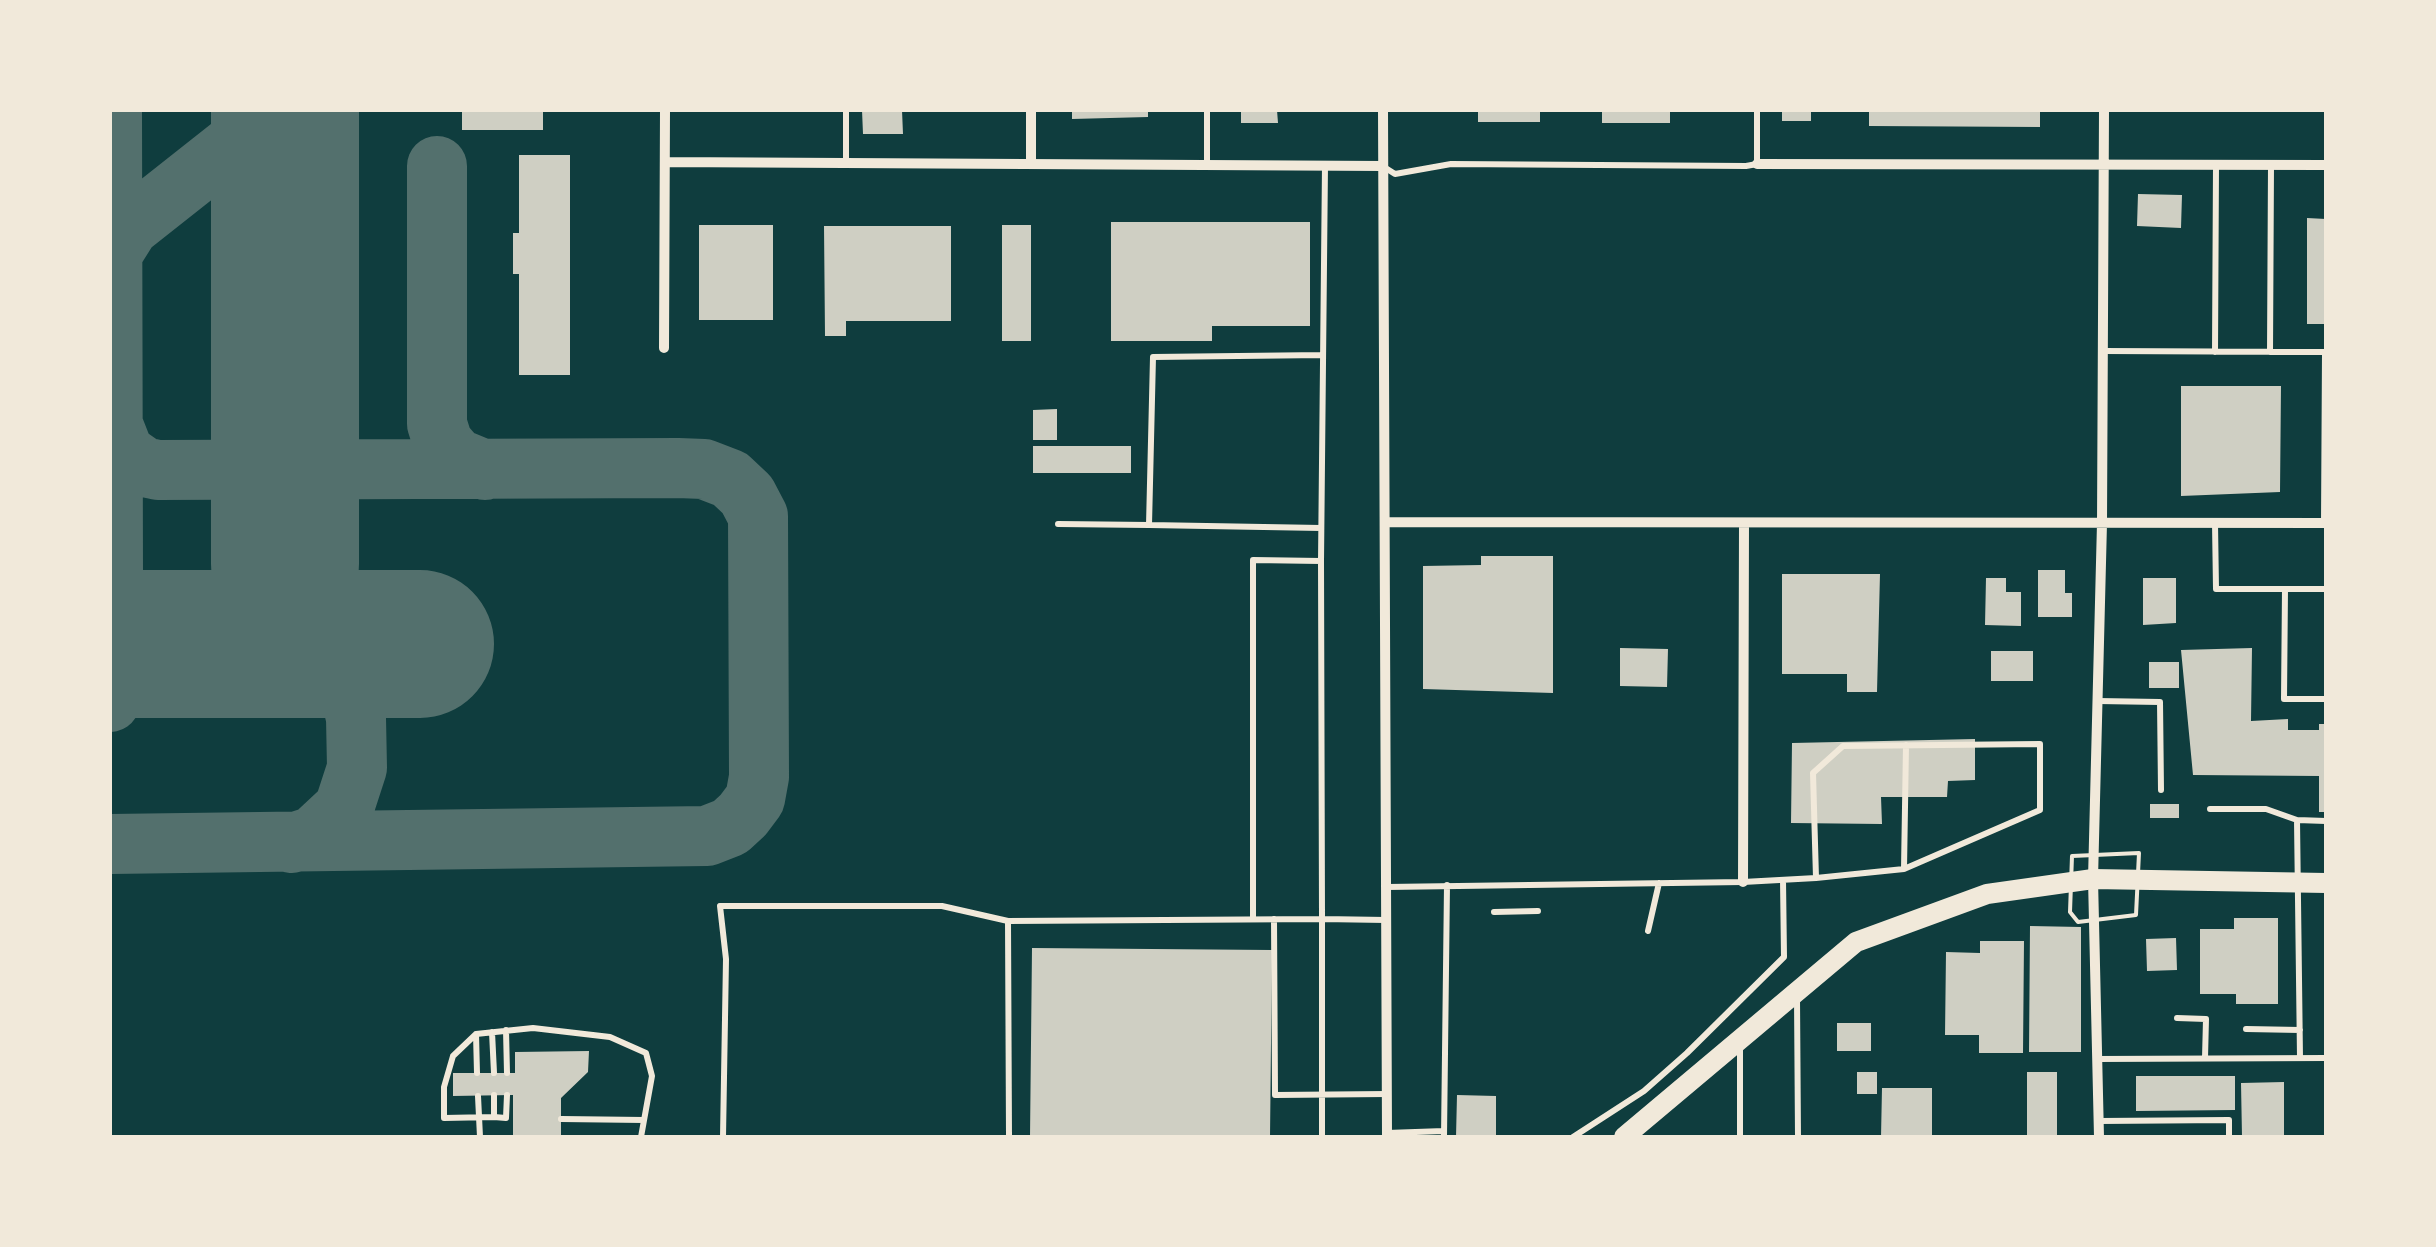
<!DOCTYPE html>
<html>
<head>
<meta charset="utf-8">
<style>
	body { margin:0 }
	#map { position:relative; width:2436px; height:1247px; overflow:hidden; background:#0f3d3e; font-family:"Zilla Slab",serif }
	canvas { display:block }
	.frame { position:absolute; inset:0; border:112px solid #f1e9da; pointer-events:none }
</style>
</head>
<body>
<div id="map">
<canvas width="2436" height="1247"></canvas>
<div class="frame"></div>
</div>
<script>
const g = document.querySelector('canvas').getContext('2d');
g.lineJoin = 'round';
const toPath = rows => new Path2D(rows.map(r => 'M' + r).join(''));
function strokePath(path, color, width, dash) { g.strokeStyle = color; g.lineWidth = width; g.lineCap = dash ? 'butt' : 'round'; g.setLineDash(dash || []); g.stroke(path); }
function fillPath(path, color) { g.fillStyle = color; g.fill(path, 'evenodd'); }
strokePath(toPath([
	[112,110,113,574,118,599,133,623,155,640,168,644],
	[437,166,437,424,443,443,456,458,485,470],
	[112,254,129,227,253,129,271,110],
	[279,644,335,668,350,692,356,718,357,768,344,808,314,836,292,843],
	[110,702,132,667,154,649,168,644],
	[110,844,707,836,730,827,743,815,755,799,759,777,758,516,747,495,730,479,704,469,678,468,158,470,144,467,124,453,113,425]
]), '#53706d', 60);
strokePath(toPath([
	[285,564,285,110],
	[110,644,420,644]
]), '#53706d', 148);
fillPath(toPath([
	[462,110,543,110,543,130,462,130],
	[862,110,902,110,903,134,863,134],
	[1072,110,1148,110,1148,117,1072,119],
	[1241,110,1277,110,1278,123,1241,123],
	[1478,110,1540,110,1540,122,1478,122],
	[1602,110,1670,110,1670,123,1602,123],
	[1782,110,1811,110,1811,121,1782,121],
	[1869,110,2040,110,2040,127,1869,126],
	[519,155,570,155,570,375,519,375,519,274,513,274,513,233,519,233],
	[2138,194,2182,195,2181,228,2137,226],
	[2307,218,2326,219,2326,324,2307,324],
	[1111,222,1310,222,1310,326,1212,326,1212,341,1111,341],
	[699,225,773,225,773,320,699,320],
	[1002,225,1031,225,1031,341,1002,341],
	[824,226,951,226,951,321,846,321,846,336,825,336],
	[2181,386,2281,386,2280,492,2181,496],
	[1057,409,1057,440,1033,440,1033,410],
	[1033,446,1131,446,1131,473,1033,473],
	[1481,556,1553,556,1553,693,1423,689,1423,566,1481,565],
	[2038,570,2065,570,2065,593,2072,593,2072,617,2038,617],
	[1782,574,1880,574,1877,692,1847,692,1847,674,1782,674],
	[1986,578,2006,578,2006,592,2021,592,2021,626,1985,625],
	[2143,578,2176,578,2176,623,2143,625],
	[1620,648,1668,649,1667,687,1620,686],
	[2252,648,2251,721,2288,719,2288,730,2319,730,2319,724,2326,724,2326,812,2319,812,2319,776,2193,775,2181,650],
	[1991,651,2033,651,2033,681,1991,681],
	[2149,662,2179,662,2179,688,2149,688],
	[1975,739,1975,780,1948,781,1947,797,1881,797,1882,824,1791,823,1792,743],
	[2150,804,2179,804,2179,818,2150,818],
	[2234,918,2278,918,2278,1004,2236,1004,2236,994,2200,994,2200,929,2234,929],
	[2030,926,2081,927,2081,1052,2029,1052],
	[2176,938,2177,970,2147,971,2146,939],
	[1980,941,2024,941,2023,1053,1979,1053,1979,1035,1945,1035,1946,952,1980,953],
	[1032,948,1272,950,1270,1137,1030,1137],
	[1837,1023,1871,1023,1871,1051,1837,1051],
	[589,1051,588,1072,561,1098,561,1137,513,1137,513,1095,453,1096,453,1073,515,1073,515,1052],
	[1857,1072,1877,1072,1877,1094,1857,1094],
	[2027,1072,2057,1072,2057,1137,2027,1137],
	[2136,1076,2235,1076,2235,1110,2136,1111],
	[2284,1082,2284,1137,2242,1137,2241,1083],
	[1882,1088,1932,1088,1932,1137,1881,1137],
	[1457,1095,1496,1096,1496,1137,1456,1137]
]), '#cfcfc3');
strokePath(toPath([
	[2139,853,2136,915,2078,922,2070,912,2072,856,2139,853]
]), '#f1e9da', 4);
strokePath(toPath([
	[846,110,846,163],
	[1207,165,1207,110],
	[1384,167,1395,174,1451,164,1746,166,1757,164,1757,110],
	[2103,351,2326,352],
	[2215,352,2216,165],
	[2270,352,2271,165],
	[2324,522,2325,352],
	[2215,523,2216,589,2285,589,2284,699,2326,699],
	[1058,524,1149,525],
	[1321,528,1149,525,1153,357,1323,355],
	[1321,561,1325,165],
	[2285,589,2326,589],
	[2098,701,2160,702,2161,790],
	[2210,809,2266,809,2297,820,2326,821],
	[2297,820,2300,1058],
	[1904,869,1906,745],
	[1387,887,1743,882,1816,878,1904,869,2040,810,2040,744,1843,746,1813,773,1816,878],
	[1494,912,1538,911],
	[1253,919,1253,560,1321,561,1322,919,1386,920],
	[1274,919,1275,1095,1387,1094],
	[1648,931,1659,883],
	[1797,998,1798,1137],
	[2177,1018,2206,1019,2205,1058],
	[2246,1029,2300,1030],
	[506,1030,507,1073],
	[492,1032,494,1073],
	[475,1035,453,1056,444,1087,444,1118,494,1117,494,1095],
	[2097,1059,2326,1058],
	[477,1073,476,1034,533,1028,610,1037,646,1053,652,1076,641,1137],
	[478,1096,480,1137],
	[494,1117,506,1118,507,1095],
	[561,1119,644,1120],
	[2099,1121,2229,1120,2229,1137],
	[1387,1133,1444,1131],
	[723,1137,726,959,720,906,942,906,1008,921],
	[1009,1137,1008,921,1322,919,1322,1137],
	[1444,1137,1447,885],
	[1573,1137,1644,1091,1687,1053,1784,957,1783,880],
	[1740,1137,1740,1048]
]), '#f1e9da', 6);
strokePath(toPath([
	[1031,110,1031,164],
	[1383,110,1387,1137],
	[665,162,1383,166],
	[1757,164,2326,165],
	[664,348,665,110],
	[1385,522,2326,523],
	[1743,882,1744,523],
	[2099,1137,2093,879,2102,523,2104,110]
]), '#f1e9da', 10);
strokePath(toPath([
	[1624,1137,1856,942,1987,894,2093,879,2326,883]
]), '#f1e9da', 20);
</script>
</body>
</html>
